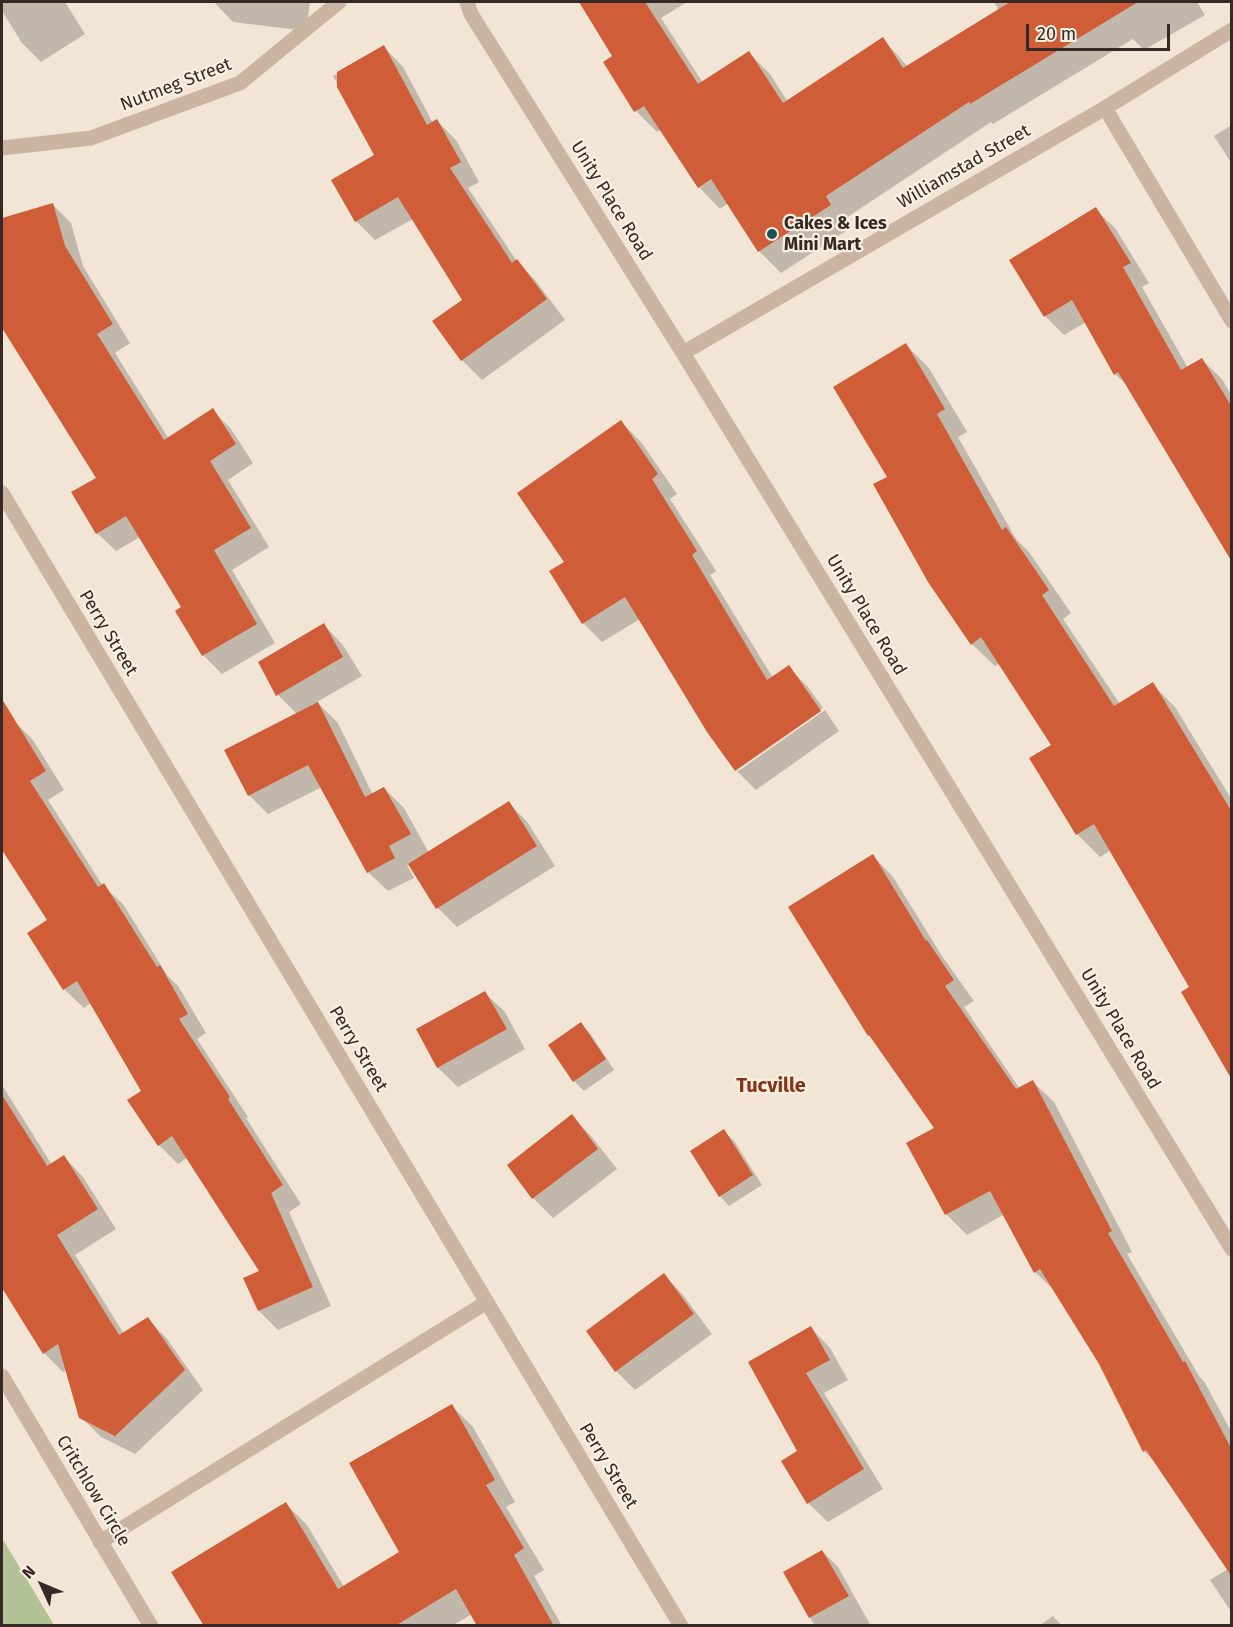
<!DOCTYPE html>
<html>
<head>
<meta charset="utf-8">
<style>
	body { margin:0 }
	#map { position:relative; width:1233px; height:1627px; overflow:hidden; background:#f2e5d5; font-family:"Fira Sans",sans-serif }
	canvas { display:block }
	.frame { position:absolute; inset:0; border:3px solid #342924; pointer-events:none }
	.north { position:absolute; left:12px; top:1555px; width:60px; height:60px; -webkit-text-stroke:4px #faefe1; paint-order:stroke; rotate:314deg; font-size:16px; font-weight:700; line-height:24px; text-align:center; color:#342924 }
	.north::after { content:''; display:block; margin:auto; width:21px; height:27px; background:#342924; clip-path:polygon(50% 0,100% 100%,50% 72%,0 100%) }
	.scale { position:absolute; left:1026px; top:24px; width:144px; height:27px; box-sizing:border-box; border:3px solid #342924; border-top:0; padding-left:8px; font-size:18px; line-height:21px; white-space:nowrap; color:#342924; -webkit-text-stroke:4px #faefe1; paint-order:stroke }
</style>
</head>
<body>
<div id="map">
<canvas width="1233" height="1627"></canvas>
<div class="frame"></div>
<div class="north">N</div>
<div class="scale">20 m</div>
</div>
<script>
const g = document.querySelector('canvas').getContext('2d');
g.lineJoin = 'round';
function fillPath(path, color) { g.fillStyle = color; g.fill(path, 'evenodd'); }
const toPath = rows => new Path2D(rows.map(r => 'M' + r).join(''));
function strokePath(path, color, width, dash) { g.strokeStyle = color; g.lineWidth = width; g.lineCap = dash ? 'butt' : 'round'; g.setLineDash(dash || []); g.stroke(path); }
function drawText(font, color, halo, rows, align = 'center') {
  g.font = font + ' "Fira Sans",sans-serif'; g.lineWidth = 4.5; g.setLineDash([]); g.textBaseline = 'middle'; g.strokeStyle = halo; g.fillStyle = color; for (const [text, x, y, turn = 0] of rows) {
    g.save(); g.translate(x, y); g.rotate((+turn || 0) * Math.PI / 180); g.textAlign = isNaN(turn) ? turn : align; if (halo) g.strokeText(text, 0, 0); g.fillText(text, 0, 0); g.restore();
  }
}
fillPath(toPath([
	[2,1538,54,1625,2,1625]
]), '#b2c295');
fillPath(toPath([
	[2,2,65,2,85,34,41,62,22,43,2,11],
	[214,2,310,2,306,31,233,22],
	[580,2,687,2,661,18,703,83,749,53,770,74,788,102,883,39,908,67,999,10,994,2,1197,2,1205,15,1144,50,1133,39,993,124,991,122,846,218,852,227,781,273,759,251,728,203,720,209,699,187,661,130,657,132,636,111,615,56],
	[384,47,403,67,433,123,437,121,456,140,479,182,468,188,516,260,536,281,565,320,482,380,462,360,434,322,464,300,413,219,375,240,356,221,377,155,333,76],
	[1232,125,1232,164,1214,136],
	[52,204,71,223,83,266,130,343,115,353,169,439,212,410,231,429,253,463,228,480,269,547,232,570,275,643,222,674,203,655,177,611,183,607,140,537,116,551,97,533,98,478,2,324,2,219],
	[1095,209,1115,228,1149,283,1142,287,1188,368,1202,360,1222,379,1232,396,1232,560,1128,386,1115,374,1086,322,1064,335,1045,316],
	[906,345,929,368,967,432,958,437,1016,539,1029,552,1071,613,1063,619,1120,704,1152,684,1175,707,1232,800,1232,1078,1191,987,1111,850,1100,857,1077,834,1053,745,1000,663,995,666,972,644,889,477],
	[621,422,641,442,677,494,670,499,716,571,710,575,773,678,788,667,808,687,823,708,737,768,737,772,825,710,839,731,756,790,736,770,708,731,640,619,602,642,583,623,566,562],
	[324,625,343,645,362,676,317,702,338,723,373,795,384,788,404,808,429,853,509,803,528,823,555,866,457,927,438,908,411,865,407,865,414,878,388,891,368,872,322,787,268,814,249,795,297,714,278,695],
	[2,706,11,723,14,721,33,740,64,790,48,800,103,886,123,904,167,975,178,986,206,1033,197,1039,248,1117,246,1118,301,1204,289,1212,331,1306,278,1330,259,1311,245,1279,261,1272,188,1157,178,1164,159,1145,143,1091,91,1003,84,1008,64,989,29,933,49,921,2,848],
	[873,856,893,877,942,956,974,1001,964,1007,1020,1089,1033,1082,1054,1102,1132,1252,1127,1254,1199,1376,1205,1383,1232,1433,1232,1613,1210,1580,1228,1569,1159,1466,1144,1451,1100,1363,1057,1293,1035,1272,1005,1214,967,1235,946,1214,936,1129,878,1044,869,1035],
	[485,993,505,1012,525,1049,458,1087,438,1068,418,1030],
	[581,1024,590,1033,614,1070,584,1091,574,1081],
	[2,1085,52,1165,64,1157,83,1177,116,1229,75,1255,124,1334,148,1319,167,1339,203,1390,135,1454,101,1437,81,1417,67,1370,63,1372,44,1353,2,1279],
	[572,1116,591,1136,617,1169,553,1218,533,1198,509,1165],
	[724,1131,734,1141,762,1185,729,1206,720,1196],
	[664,1275,683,1295,712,1334,635,1390,616,1371],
	[811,1328,830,1348,848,1380,824,1393,883,1489,828,1522,808,1503,799,1452,750,1363],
	[452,1406,473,1427,515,1502,506,1507,544,1570,534,1576,562,1626,479,1626,472,1614,452,1626,205,1626,286,1504,307,1525,344,1587,401,1552],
	[822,1551,838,1567,871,1626,815,1626,785,1573],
	[1053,1616,1062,1626,1039,1626]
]), '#0003');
fillPath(toPath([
	[579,2,645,2,698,84,749,51,783,103,883,37,903,68,1010,2,1138,2,970,104,969,102,826,196,831,205,758,252,711,179,698,188,644,106,634,112,603,62,612,56],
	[384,45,427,125,437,119,461,162,450,168,512,263,517,259,547,299,461,361,432,321,462,300,398,197,355,222,331,180,374,155,337,87,337,72],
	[53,203,65,246,113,324,97,334,164,440,213,408,236,444,210,461,251,528,214,550,257,624,202,656,175,611,181,607,126,516,96,534,71,492,96,478,2,328,2,218],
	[1096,207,1131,263,1123,267,1181,370,1202,358,1232,407,1232,562,1118,372,1114,375,1072,300,1044,317,1009,260],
	[906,343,945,409,937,414,1002,530,1006,527,1049,590,1042,595,1114,706,1153,682,1232,812,1232,1080,1181,992,1189,987,1094,824,1076,835,1029,758,1051,745,981,637,971,645,928,582,873,484,887,477,833,387],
	[621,420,658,474,652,479,697,551,692,555,767,680,789,665,821,711,735,771,707,732,625,597,582,624,549,571,564,562,517,493],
	[324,623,343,657,276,696,258,662],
	[2,699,46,771,30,781,98,887,104,883,157,967,160,965,188,1014,179,1019,230,1097,228,1099,283,1185,271,1193,313,1287,258,1311,243,1278,259,1271,172,1136,158,1146,127,1100,141,1091,77,981,63,990,27,933,47,920,2,850],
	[318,702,365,797,384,787,411,834,389,846,395,858,367,873,308,765,248,796,224,750],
	[509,801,537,846,436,909,408,864],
	[873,854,926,941,927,940,954,980,945,986,1016,1089,1033,1080,1112,1231,1108,1233,1183,1362,1185,1361,1232,1450,1232,1577,1146,1450,1143,1452,1099,1364,1040,1269,1034,1273,990,1191,945,1215,906,1143,934,1128,869,1035,868,1036,788,907],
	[485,991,507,1029,437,1068,416,1029],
	[581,1022,606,1059,573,1082,548,1045],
	[2,1095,47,1166,64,1155,98,1209,57,1235,119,1335,148,1317,185,1370,115,1436,79,1418,58,1344,43,1354,2,1288],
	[572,1114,598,1149,532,1199,507,1165],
	[724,1129,753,1175,719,1197,690,1151],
	[664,1273,694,1314,615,1372,586,1331],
	[811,1326,830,1360,806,1373,864,1469,807,1504,781,1461,797,1451,748,1362],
	[452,1404,495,1480,486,1485,524,1548,514,1555,554,1626,477,1626,456,1589,395,1626,204,1626,171,1572,286,1502,338,1589,399,1552,349,1463],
	[822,1550,849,1596,809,1618,783,1572]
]), '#cf5d37');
strokePath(toPath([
	[467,2,471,14,683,353,1232,1249],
	[1105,108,1232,321],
	[2,148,91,138,240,83,339,2],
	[683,353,1105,108,1232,30],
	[2,493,681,1626],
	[2,1376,151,1626],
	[100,1542,487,1302]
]), '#cbb4a1', 15);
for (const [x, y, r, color] of [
	[772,234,6,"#175358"]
]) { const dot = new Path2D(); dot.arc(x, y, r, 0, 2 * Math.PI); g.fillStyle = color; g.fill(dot); strokePath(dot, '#faefe1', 2); }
drawText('18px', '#342924', '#faefe1', [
	["Nutmeg Street",176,85,-21],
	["Williamstad Street",964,167,-30],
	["Unity Place Road",611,201,58],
	["Unity Place Road",866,615,59],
	["Perry Street",108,633,59],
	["Unity Place Road",1120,1029,59],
	["Perry Street",358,1049,59],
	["Perry Street",608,1466,59],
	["Critchlow Circle",93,1491,59]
]);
drawText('bold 18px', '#342924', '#faefe1', [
	["Cakes & Ices",784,224],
	["Mini Mart",784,245]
], 'left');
drawText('bold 20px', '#883418', '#faefe1', [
	["Tucville",771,1086]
]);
</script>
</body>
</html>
